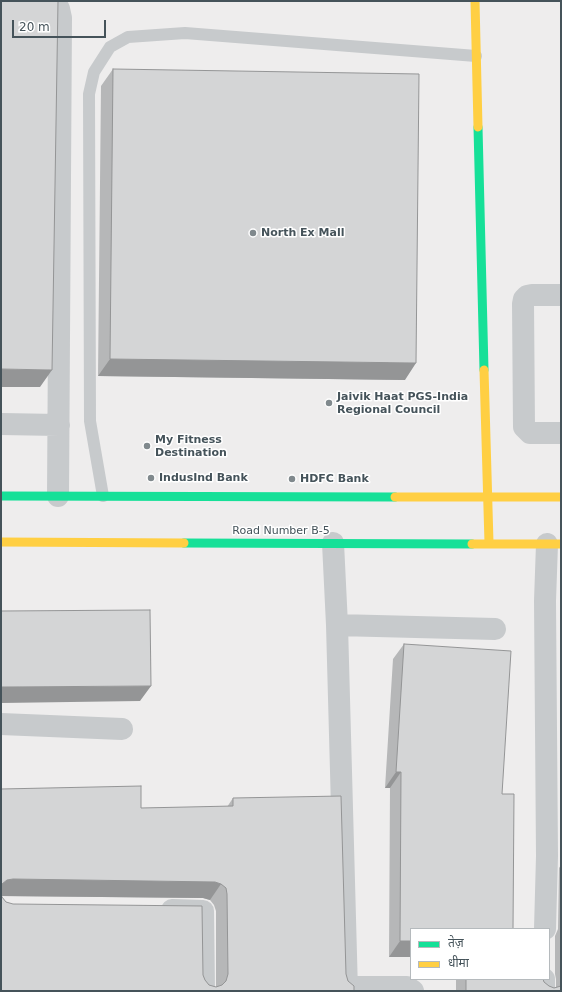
<!DOCTYPE html>
<html>
<head>
<meta charset="utf-8">
<style>
	body { margin:0 }
	#map { position:relative; width:562px; height:992px; overflow:hidden; background:#eeeded; font-family:"DejaVu Sans","Noto Sans Devanagari",sans-serif }
	canvas { display:block }
	.frame { position:absolute; inset:0; border:2px solid #45535a; pointer-events:none }
	.legend { position:absolute; left:410px; top:928px; width:140px; height:52px; box-sizing:border-box; background:#fff; border:1px solid #b5babd; margin:0; padding:5px 7px; list-style:none; font-size:12px; color:#45535a }
	.legend li { display:flex; align-items:center; gap:8px; height:20px }
	.legend b { width:20px; border:1px solid #b5babd }
	.scale { position:absolute; left:12px; top:20px; width:94px; height:18px; box-sizing:border-box; border:2px solid #45535a; border-top:0; padding-left:5px; font-size:12px; line-height:14px; white-space:nowrap; color:#45535a; -webkit-text-stroke:3px #fff; paint-order:stroke }
</style>
</head>
<body>
<div id="map">
<canvas width="562" height="992"></canvas>
<div class="frame"></div>
<ul class="legend">
<li><b style="height:5px;background:#16e098"></b>तेज़</li>
<li><b style="height:5px;background:#ffcf43"></b>धीमा</li>
</ul>
<div class="scale">20 m</div>
</div>
<script>
const g = document.querySelector('canvas').getContext('2d');
g.lineJoin = 'round';
const toPath = rows => new Path2D(rows.map(r => 'M' + r).join(''));
function strokePath(path, color, width, dash) { g.strokeStyle = color; g.lineWidth = width; g.lineCap = dash ? 'butt' : 'round'; g.setLineDash(dash || []); g.stroke(path); }
function fillPath(path, color) { g.fillStyle = color; g.fill(path, 'evenodd'); }
function drawText(font, color, halo, rows, align = 'center') {
  g.font = font + ' "DejaVu Sans",sans-serif'; g.lineWidth = 3; g.setLineDash([]); g.textBaseline = 'middle'; g.strokeStyle = halo; g.fillStyle = color; for (const [text, x, y, turn = 0] of rows) {
    g.save(); g.translate(x, y); g.rotate((+turn || 0) * Math.PI / 180); g.textAlign = isNaN(turn) ? turn : align; if (halo) g.strokeText(text, 0, 0); g.fillText(text, 0, 0); g.restore();
  }
}
strokePath(toPath([
	[103,496,90,421,89,94,94,72,110,47,128,37,185,33,476,56]
]), '#c7cacc', 12);
strokePath(toPath([
	[55,1,59,9,61,18,58,496],
	[561,295,532,295,527,296,524,299,523,304,524,427,530,433,561,433],
	[1,424,59,425],
	[333,543,337,625,347,991],
	[337,625,495,629],
	[1,724,122,729],
	[172,910,203,911,204,991],
	[545,929,547,856,545,601,547,544],
	[347,987,407,987,413,991],
	[544,991,544,979]
]), '#c7cacc', 22);
strokePath(toPath([
	[478,127,484,370],
	[1,496,395,497],
	[184,543,472,544]
]), '#16e098', 9);
strokePath(toPath([
	[475,1,478,127],
	[484,370,489,543],
	[395,497,561,497],
	[1,542,184,543],
	[472,544,561,544]
]), '#ffcf43', 9);
fillPath(toPath([
	[113,69,405,380,98,376,101,86],
	[404,644,502,794,513,929,389,957,390,788,385,788,393,659],
	[1,789,141,808,227,807,233,798,346,974,348,981,354,991,1,991],
	[1,896,203,898,210,900,214,905,216,911,216,987,209,985,205,980,203,975,6,902,2,897],
	[561,865,561,991,456,991,456,979,543,979,544,982,549,986,554,988,556,987,556,979,555,974,555,936,558,929,559,868]
]), '#b6b7b8');
fillPath(toPath([
	[110,359,416,363,405,380,98,376],
	[1,369,52,370,40,387,1,387],
	[151,686,140,701,1,703,1,687],
	[396,772,401,772,390,788,385,788],
	[13,879,215,882,221,884,210,900,203,898,1,896,1,886,2,884,7,880],
	[400,941,411,941,411,957,389,957]
]), '#949596');
const building = toPath([
	[1,1,58,1,52,370,1,369,1,1],
	[113,69,419,74,416,363,110,359,113,69],
	[150,610,151,686,1,687,1,611,150,610],
	[404,644,511,651,502,794,514,794,513,929,411,929,411,941,400,941,401,772,396,772,404,644],
	[141,786,141,808,233,806,233,798,341,796,346,974,348,981,354,986,354,991,1,991,1,894,2,897,6,902,13,904,202,906,203,975,205,980,209,985,216,987,222,985,226,981,228,974,227,894,226,888,221,884,215,882,13,879,7,880,2,884,1,889,1,789,141,786],
	[466,979,543,979,544,982,549,986,554,988,561,986,561,991,466,991,466,979]
]);
fillPath(building, '#d4d5d6');
strokePath(building, '#949596', 1);
for (const [x, y, r, color] of [
	[253,233,4,"#80898d"],
	[329,403,4,"#80898d"],
	[147,446,4,"#80898d"],
	[151,478,4,"#80898d"],
	[292,479,4,"#80898d"]
]) { const dot = new Path2D(); dot.arc(x, y, r, 0, 2 * Math.PI); g.fillStyle = color; g.fill(dot); strokePath(dot, '#fff', 1.5); }
drawText('bold 11px', '#45535a', '#fff', [
	["North Ex Mall",261,233],
	["Jaivik Haat PGS-India",337,397],
	["Regional Council",337,410],
	["My Fitness",155,440],
	["Destination",155,453],
	["IndusInd Bank",159,478],
	["HDFC Bank",300,479]
], 'left');
drawText('11px', '#45535a', '#fff', [
	["Road Number B-5",281,531]
]);
</script>
</body>
</html>
